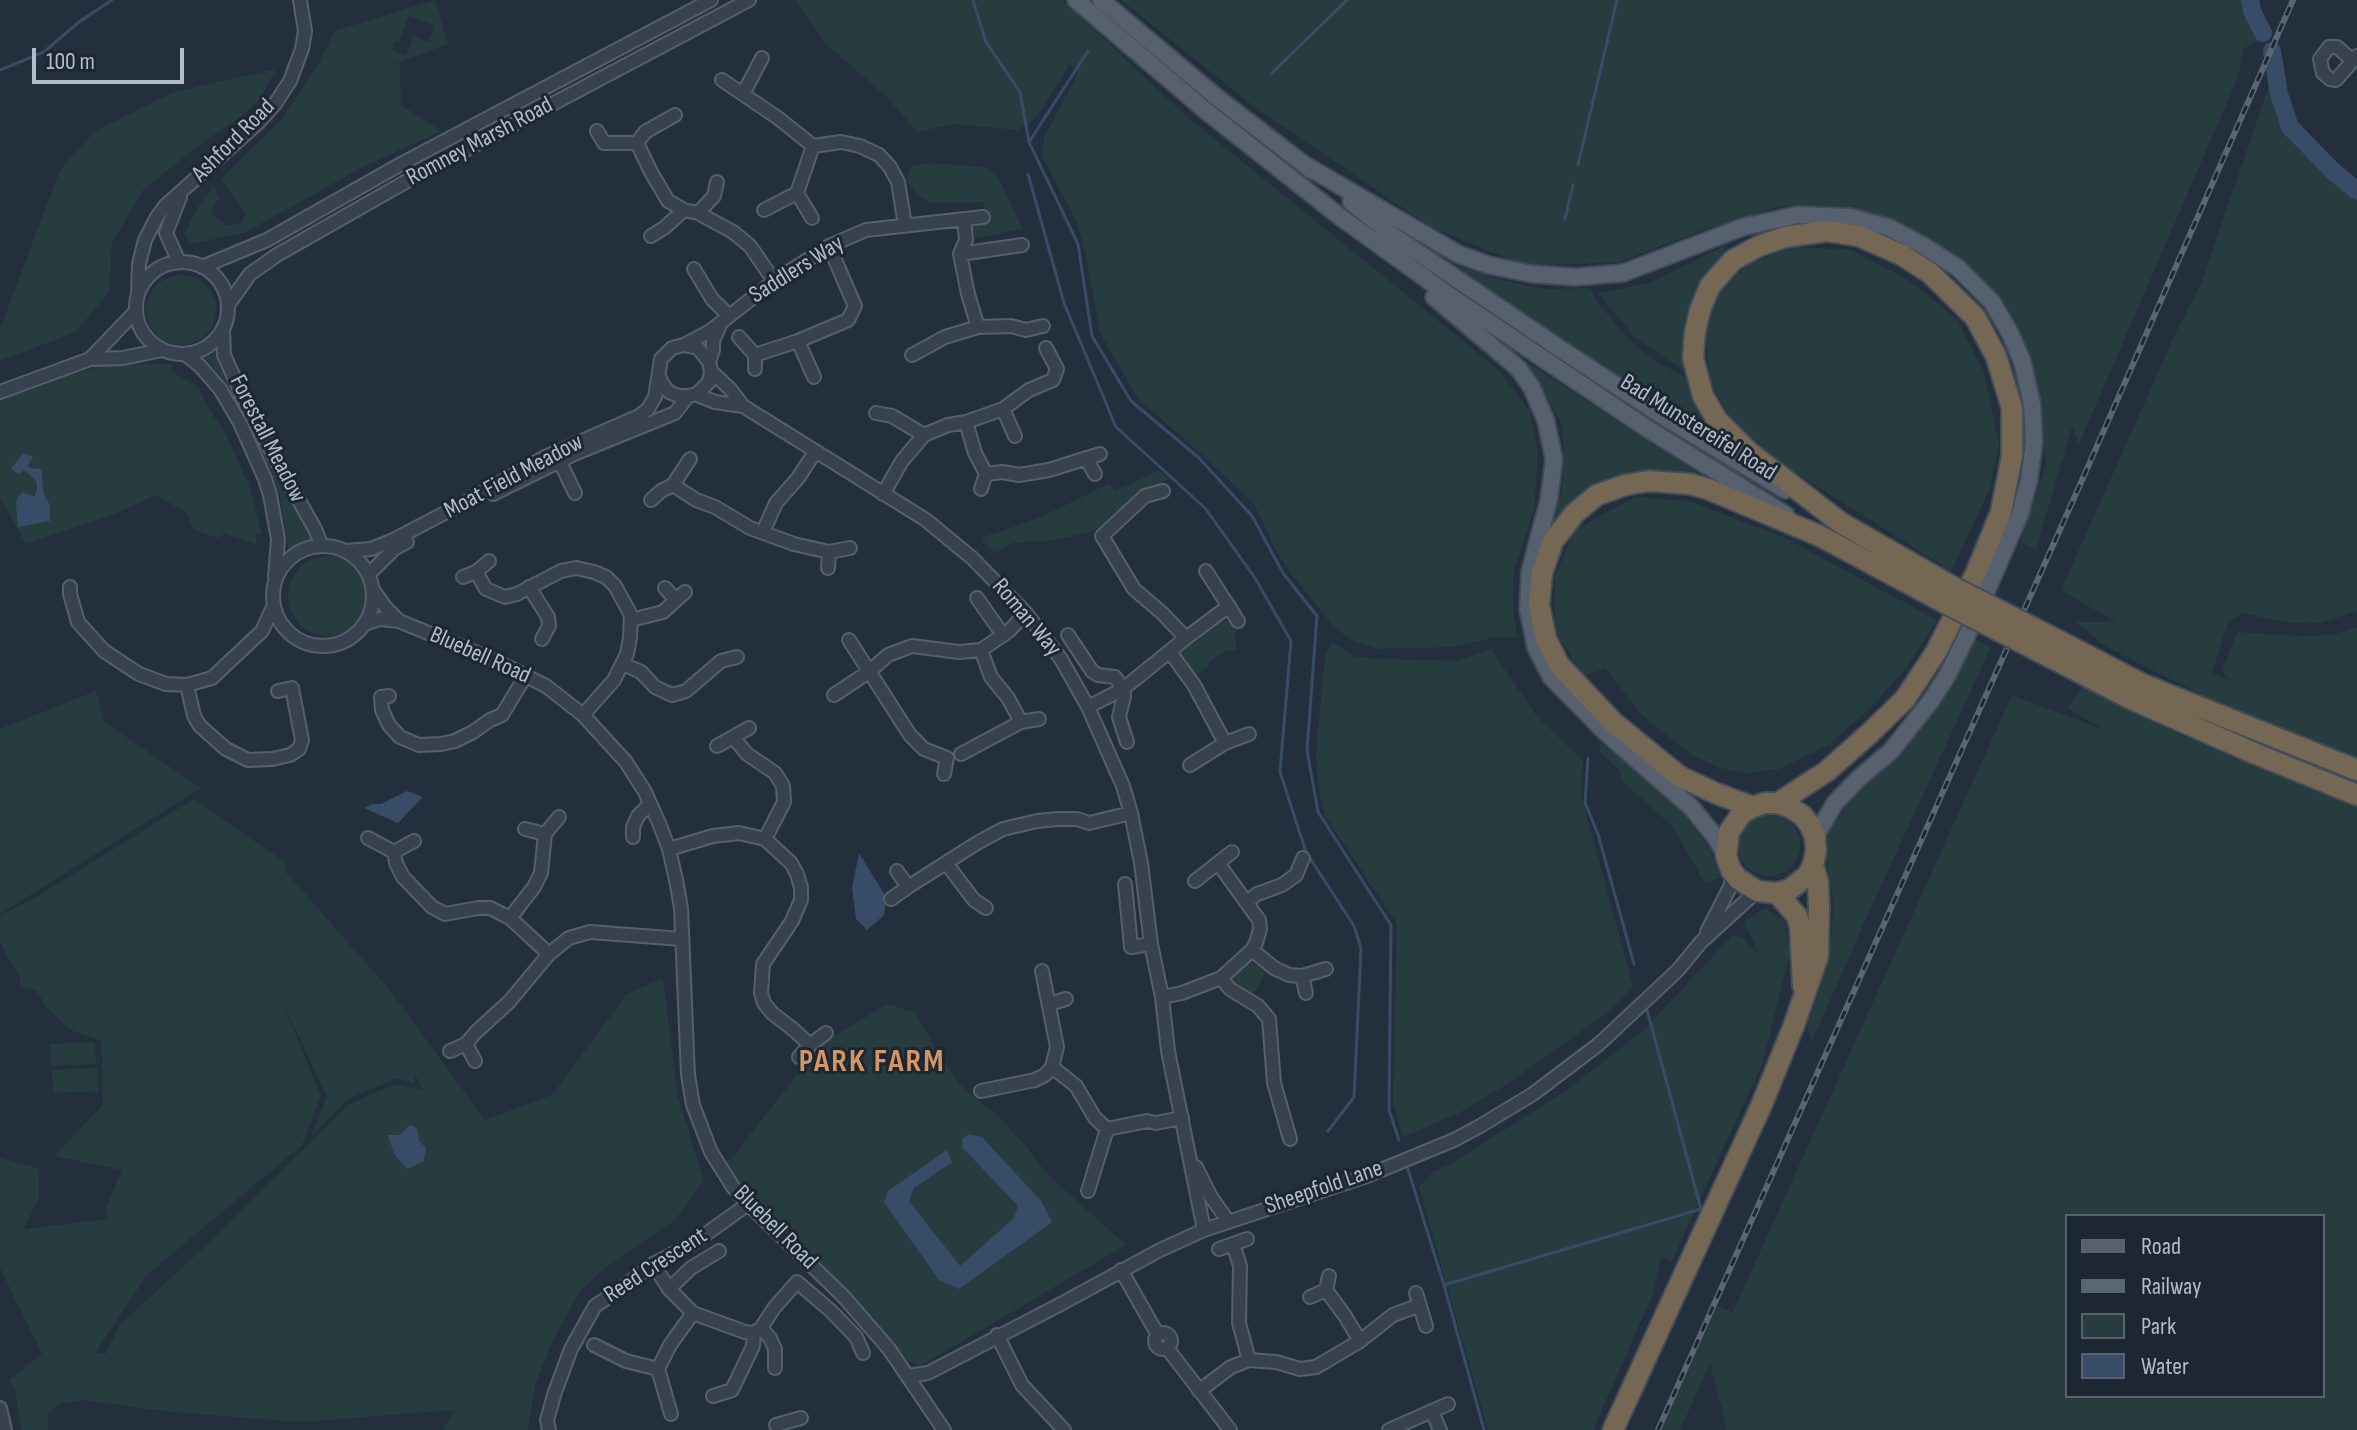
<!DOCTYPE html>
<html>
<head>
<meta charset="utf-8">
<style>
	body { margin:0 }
	#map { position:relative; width:2357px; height:1430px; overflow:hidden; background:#242f3e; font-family:"Sofia Sans Condensed",sans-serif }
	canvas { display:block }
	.legend { position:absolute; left:2065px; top:1214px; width:260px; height:184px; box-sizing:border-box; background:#1d2633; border:2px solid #59626f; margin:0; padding:10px 14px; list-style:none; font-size:24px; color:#b4bcc9 }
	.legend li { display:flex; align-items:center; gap:16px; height:40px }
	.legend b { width:40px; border:2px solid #59626f }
	.scale { position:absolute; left:32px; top:48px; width:152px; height:36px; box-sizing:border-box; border:4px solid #b4bcc9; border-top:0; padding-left:10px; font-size:24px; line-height:28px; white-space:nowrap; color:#b4bcc9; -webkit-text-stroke:6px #1d2633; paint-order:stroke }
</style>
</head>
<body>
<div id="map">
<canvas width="2357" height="1430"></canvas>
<ul class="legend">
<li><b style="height:10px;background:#56606e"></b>Road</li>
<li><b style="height:10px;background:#5a6575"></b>Railway</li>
<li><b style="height:22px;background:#263c3f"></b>Park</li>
<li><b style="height:22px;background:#394c67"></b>Water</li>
</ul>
<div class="scale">100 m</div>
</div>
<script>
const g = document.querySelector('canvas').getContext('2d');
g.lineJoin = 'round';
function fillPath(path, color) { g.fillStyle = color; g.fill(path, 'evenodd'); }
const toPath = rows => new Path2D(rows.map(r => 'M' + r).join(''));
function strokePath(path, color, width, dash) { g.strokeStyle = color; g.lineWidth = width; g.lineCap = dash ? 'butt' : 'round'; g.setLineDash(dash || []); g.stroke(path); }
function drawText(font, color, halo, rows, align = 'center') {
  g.font = font + ' "Sofia Sans Condensed",sans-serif'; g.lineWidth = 6; g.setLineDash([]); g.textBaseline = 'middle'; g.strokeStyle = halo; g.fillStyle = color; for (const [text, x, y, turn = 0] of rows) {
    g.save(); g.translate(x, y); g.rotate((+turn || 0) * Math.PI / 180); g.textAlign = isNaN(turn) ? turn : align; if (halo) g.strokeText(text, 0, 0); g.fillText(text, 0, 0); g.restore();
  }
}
fillPath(toPath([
	[435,0,448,44,392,65,400,63,401,105,441,131,363,167,246,232,192,244,184,234,200,204,214,186,219,198,211,213,227,226,241,223,246,214,221,179,282,119,319,63,335,31],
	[409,16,435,26,429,42,413,36,406,56,392,50,395,41,399,42],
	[795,0,1062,0,1184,114,1500,371,1530,412,1538,455,1534,509,1514,569,1513,606,1517,637,1497,637,1453,647,1377,649,1353,641,1335,628,1293,576,1277,553,1254,504,1188,442,1138,399,1100,333,1086,256,1077,223,1042,156,1044,137,1078,73,1070,64,1037,117,1018,130,953,124,917,132,887,97,826,44],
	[1121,0,2245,0,2260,38,2258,43,2254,42,2244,48,2238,77,2079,444,2072,427,2036,549,2020,543,2046,464,2039,395,2023,336,1960,259,1892,219,1826,205,1777,207,1701,231,1619,262,1526,266,1431,227,1252,105],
	[276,69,260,99,239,118,195,148,143,190,112,243,109,292,76,332,0,361,0,329,60,170,95,131,174,92],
	[2269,86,2297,148,2357,196,2357,611,2321,623,2284,622,2242,613,2228,622,2212,673,2229,680,2222,671,2237,632,2295,636,2332,635,2357,627,2357,761,2210,699,2105,646,2076,622,2116,622,2061,590,2177,330,2200,286],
	[928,163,985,167,998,177,1023,229,970,239,968,227,972,222,985,218,984,202,932,203,919,196,906,180,911,166],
	[1728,244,1707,277,1684,323,1683,370,1634,336,1598,293,1650,283],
	[1793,247,1851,250,1907,279,1957,319,1984,372,1999,445,1989,491,1951,571,1777,461,1729,415,1710,382,1706,334,1718,293,1748,264],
	[1443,261,1500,280,1546,289,1590,288,1596,300,1628,339,1656,362,1686,378,1691,398,1701,418,1725,445,1613,378],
	'146 310a35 35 0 1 1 70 0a35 35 0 1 1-70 0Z',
	[220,348,228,375,290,496,314,538,314,540,289,553,280,497,271,473,223,379,205,358],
	[1519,357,1704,477,1662,472,1614,476,1575,501,1549,528,1561,495,1564,463,1562,425,1544,391],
	[172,364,171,371,199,388,207,406,225,433,249,485,262,534,257,534,256,545,225,533,217,538,193,529,187,513,156,495,110,516,26,544,0,497,0,398,43,381,105,365],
	[1159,470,1168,479,1094,531,1056,540,1013,543,994,553,981,538,1039,518,1109,484,1116,491],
	[1634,497,1689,501,1783,537,1937,620,1908,666,1871,707,1830,744,1779,769,1748,773,1720,768,1692,755,1642,715,1605,668,1583,677,1555,630,1555,576,1574,531],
	'288 596a40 40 0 1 1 80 0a40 40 0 1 1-80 0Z',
	[1229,620,1235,627,1236,650,1226,651,1209,662,1209,666,1194,676,1185,664,1181,654,1183,651,1222,622],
	[1974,639,1991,647,1874,901,1812,1041,1807,1025,1817,998,1832,932,1833,902,1824,838,1854,796,1925,720,1958,677],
	[1332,642,1356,657,1389,659,1455,661,1491,649,1536,715,1583,761,1581,796,1633,986,1605,1014,1510,1082,1459,1113,1403,1137,1393,1105,1397,924,1325,816,1319,793,1316,753,1325,655],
	[2083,686,2180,735,2357,806,2357,1430,1727,1430,1710,1363,1680,1430,1662,1430,1717,1306,1732,1312,1731,1316,2012,695,2104,730,2068,708],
	[2067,1216,2323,1216,2323,1396,2067,1396],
	[96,691,104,722,201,788,0,914,0,729],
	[1600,743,1669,795,1711,850,1720,878,1705,883,1672,826,1622,781,1620,771,1599,751],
	[194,799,286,863,284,870,389,989,485,1120,552,1095,626,995,663,978,678,1097,704,1180,675,1220,606,1267,580,1291,554,1338,535,1385,528,1430,443,1430,454,1410,300,1422,171,1412,82,1400,58,1404,48,1415,48,1430,21,1430,15,1389,9,1380,42,1354,0,1268,0,1158,39,1169,39,1197,24,1229,107,1219,106,1207,122,1170,54,1156,103,1105,102,1041,78,1033,66,1026,46,1007,37,991,21,987,19,976,0,943,0,916,38,896],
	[282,1002,327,1096,311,1137,348,1099,397,1078,414,1084,415,1074,423,1091,395,1084,348,1105,200,1251,120,1325,105,1354,96,1352,147,1275,302,1145,321,1096],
	'1738 845a31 31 0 1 1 62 0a31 31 0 1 1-62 0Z',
	[1765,908,1785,921,1790,953,1763,1062,1672,1261,1661,1257,1653,1294,1593,1430,1488,1430,1419,1187,1433,1172,1449,1165,1564,1092,1643,1031,1732,936,1742,937,1754,950,1756,956,1754,943,1744,922],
	[1251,962,1266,972,1253,995,1240,988,1232,979],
	[887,1004,915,1012,943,1062,963,1088,997,1115,1024,1144,1048,1175,1126,1245,920,1366,908,1361,833,1278,757,1206,724,1163,732,1158,820,1045],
	[95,1042,96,1064,51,1066,50,1044],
	[97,1068,98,1091,53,1093,52,1070]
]), '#263c3f');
fillPath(toPath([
	[23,453,33,457,28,465,30,468,42,469,43,493,50,505,50,521,18,527,16,504,17,498,23,492,34,497,37,490,37,482,24,470,19,474,11,469],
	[407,791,423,797,398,823,364,808,372,804,381,804],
	[859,853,886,897,884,915,867,930,856,919,852,888],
	[410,1125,417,1128,419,1141,426,1148,424,1161,407,1169,394,1154,388,1135,399,1135],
	[969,1134,982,1137,1041,1201,1052,1222,959,1289,939,1280,884,1202,888,1191,947,1150,952,1162,914,1188,909,1201,960,1266,1014,1218,1018,1206,962,1147,962,1139]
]), '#394c67');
strokePath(toPath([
	[973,0,986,42,1020,92,1029,142,1078,244,1092,336,1131,401,1199,458,1252,516,1283,573,1317,616,1307,750,1318,812,1391,925,1389,1110,1399,1140],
	[0,70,44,52,79,22,112,0],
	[1272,73,1347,0],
	[1029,142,1088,51],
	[1578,165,1617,0],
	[1028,174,1064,303,1116,427,1205,508,1255,578,1291,641,1280,772,1306,852,1354,926,1361,948,1354,1097,1328,1131],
	[1565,219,1573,185],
	[1588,758,1585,803,1598,834,1634,964],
	[1406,1163,1444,1285,1484,1430],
	[1444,1285,1701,1209,1647,1010]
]), '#394c67', 3);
strokePath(toPath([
	[2250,0,2252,11,2263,33],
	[2272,51,2279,94,2290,127,2333,171,2357,191]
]), '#394c67', 18);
const minor = toPath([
	[2353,61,2337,47,2329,47,2320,59,2323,73,2330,79,2336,80,2357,56],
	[722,80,778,118,813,146,841,142,860,146,879,155,890,167,898,182,905,225],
	[743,94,762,58],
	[675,115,645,132,637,143,651,172,668,201,684,210,698,213,733,232,750,246,774,281],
	[597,131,604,143,637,143],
	[797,193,812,218],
	[764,210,797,193,813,146],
	[698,213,714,196,717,182],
	[964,219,966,240,960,254,968,294,978,327],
	[651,236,664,228,684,210],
	[960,254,1022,245],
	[179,262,166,233,180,197],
	'136 308a46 46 0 1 1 92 0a46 46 0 1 1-92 0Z',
	[202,267,267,240,401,164,711,0],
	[694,269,712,299,728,315],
	[138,293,139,264,145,240,157,217,165,206,259,122,275,104,290,81,302,49,305,31,300,0],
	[228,305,250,274,277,255,407,181,749,0],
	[223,328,224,355,251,415,315,529,322,546],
	[739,337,755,355,755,369],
	[798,341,814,377],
	[684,345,710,331,774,281,804,262,829,246,866,230,983,217],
	[185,354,200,366,220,389,240,423,265,479,270,495,278,539,275,577],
	[755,355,798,341,848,320,855,306,829,246],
	[912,355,945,337,978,327,1011,326,1026,330,1043,326],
	[90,359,136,311],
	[709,362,713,350,713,341,720,325],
	[711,371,731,390,743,406,926,520,972,558,1026,613,1061,659,1088,707,1123,786,1131,813,1141,863,1151,944,1162,997,1168,1051,1204,1230],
	[0,392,90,359,123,358,162,350],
	[695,394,715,402,743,406],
	[1003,409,1015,436],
	[876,413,892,416,924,435],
	[966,422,975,453,986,474,981,489],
	[1086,458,1095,474],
	[560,462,575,493],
	[986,474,1002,472,1019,475,1049,470,1100,454],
	[673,485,696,500,715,507,750,528,794,544,829,552,850,548],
	[1163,491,1145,496,1102,536,1134,589,1162,613,1186,638],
	[493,494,574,454,675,413,688,396],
	[883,494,902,461,924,435,948,425,966,422,1003,409,1029,390,1053,380,1057,369,1046,348],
	[651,500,661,491,673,485,690,459],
	[763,532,776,503,798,478,815,452],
	'273 596a50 50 0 1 1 100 0a50 50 0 1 1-100 0Z',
	[346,551,371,549,391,541,466,502,545,457,639,416,648,409,655,397,661,359,672,348,684,345,698,348,709,362,711,371,709,382,697,394,688,396,679,396,669,392,663,385,659,376],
	[828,568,829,552],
	[1206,571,1238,621],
	[476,572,486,589,505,597,517,594,561,571,576,568,594,572,606,577,615,586,631,615,630,638,627,654,614,680,583,715],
	[369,574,394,549,407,542],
	[463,577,476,572,489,561],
	[70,587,70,594,78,622,104,651,139,674,166,684,187,685,212,678,262,631,274,605],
	[529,587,548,617,549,626,542,639],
	[665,588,676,600],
	[373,590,386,608,399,621],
	[977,598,1003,635],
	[631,620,663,612,685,592],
	[365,624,380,619,399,621,496,661,546,686,583,715,626,762,645,792,659,823,669,849,676,880,681,908,688,1075,693,1105,711,1152,733,1187,748,1204,843,1296,889,1349,944,1430],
	[1068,635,1092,671,1098,675,1115,677,1123,689,1124,696,1119,717,1127,742],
	[849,640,910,735,924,749,947,758,944,774],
	[981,650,991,677,1008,698,1021,722],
	[1170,652,1194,685,1225,743],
	[623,664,641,672,655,687,672,695,686,691,721,661,737,657],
	[187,685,194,716,200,726,226,749,248,760,272,759,290,755,299,749,302,740,292,688,278,691],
	[834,695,870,671,888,655,912,646,959,652,981,650,1009,631,1026,613],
	[389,696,381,697,382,710,389,725,400,737,419,745,441,744,455,741,473,732,490,720,502,715,526,675],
	[1088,707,1123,689,1186,638,1229,606],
	[733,737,747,754,775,773,783,786,784,802,765,839],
	[717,746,749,728],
	[961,754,1021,722,1039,719],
	[1190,765,1225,743,1249,734],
	[525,829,545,834],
	[633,837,633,827,638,816,650,804],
	[368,838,394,852,414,841],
	[669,849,713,836,739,833,765,839,791,863,797,874,801,888,801,900,792,921,763,964,761,993,764,1003,772,1013,794,1030,810,1045],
	[394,852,396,863,403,877,432,907,445,914,478,908,490,908,510,918,549,954],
	[946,863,974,900,986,908],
	[1195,881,1232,852],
	[1125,884,1131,947,1151,944],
	[908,887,977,843,1003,829,1037,821,1058,819,1077,819,1089,823,1131,813],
	[891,899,908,887,897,871],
	[1247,902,1257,894,1282,885,1296,875,1303,858],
	[510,918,534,887,541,873,545,834,559,817],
	[1707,932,1731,885,1731,873],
	[1252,950,1274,968,1289,975,1302,976,1326,969],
	[1302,976,1306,993],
	[1221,978,1230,989,1258,1006,1269,1019,1274,1083,1290,1139],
	[1162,997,1182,993,1221,978,1252,950,1256,943,1260,929,1259,920,1218,863],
	[1049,1004,1066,999],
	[466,1044,475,1061],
	[450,1051,466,1044,476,1032,509,1002,549,954,569,938,590,932,682,939],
	[799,1057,810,1045,826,1033],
	[1052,1067,1076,1086,1095,1118,1107,1129,1147,1121,1156,1123,1182,1118],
	[981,1091,1035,1080,1045,1075,1052,1067,1057,1047,1042,971],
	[1196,1167,1211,1197,1228,1221],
	[1088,1191,1107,1129],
	[1233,1244,1240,1266,1239,1323,1249,1360],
	[1219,1249,1247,1239],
	[653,1264,669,1289,693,1313,745,1332,754,1333,761,1328,774,1308,797,1282,831,1311,856,1337,863,1353],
	[1121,1270,1158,1335],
	[1329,1276,1326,1290,1345,1316,1360,1341],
	[669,1289,691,1268,719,1251],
	[1416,1293,1426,1326],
	[1310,1297,1326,1290],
	[761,1328,770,1338,775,1349,775,1368],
	'1155 1341a8 8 0 1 1 16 0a8 8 0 1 1-16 0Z',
	[997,1335,1022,1385,1064,1430],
	[594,1345,626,1361,658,1369,670,1345,693,1313],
	[1167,1348,1230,1430],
	[658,1369,671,1414],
	[908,1376,928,1373,1059,1305,1160,1250,1204,1230,1364,1177,1454,1140,1480,1126,1533,1094,1599,1044,1678,970,1701,942,1757,891],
	[1199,1391,1231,1367,1249,1360,1276,1362,1300,1369,1316,1367,1360,1341,1393,1315,1420,1305],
	[713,1396,732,1390,753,1346,754,1333],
	[0,1408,5,1430],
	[1432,1411,1440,1430],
	[776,1425,801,1418],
	[549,1430,547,1420,555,1392,571,1349,595,1306,618,1291,653,1264,692,1244,748,1204],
	[1389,1430,1448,1404]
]);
const major = toPath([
	[1076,0,1205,110,1339,216,1450,296,1648,429,1786,515],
	[1101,0,1215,96,1311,170],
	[1303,164,1458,254,1488,265,1532,274,1575,277,1623,273,1743,227,1798,215,1850,217,1890,228,1922,245,1958,268,1992,302,2010,333,2022,361,2032,404,2034,442,2029,480,2020,514,1970,629,1947,676,1930,702,1891,751,1859,778,1835,803,1815,837],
	[1351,202,1392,235,1559,348,1661,415,1785,490],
	[1434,297,1518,368,1532,388,1546,421,1554,459,1549,499,1530,571,1528,609,1536,648,1551,677,1605,732,1692,808,1716,838,1726,856]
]);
const highway = toPath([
	[2059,641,2142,684,2357,770],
	[2054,659,2129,698,2256,754,2357,795],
	[1778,803,1827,771,1870,733,1905,699,1936,652,1976,573,2001,512,2012,456,2012,408,1996,356,1975,317,1930,273,1902,255,1859,236,1827,231,1785,237,1759,246,1733,260,1710,286,1700,310,1695,332,1693,358,1703,396,1717,420,1749,452,1841,523,1953,587],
	[1753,807,1742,813,1729,832,1726,856,1731,870,1738,879,1757,891,1777,893,1789,890,1808,875,1813,865,1816,851,1815,837,1810,825,1802,815,1791,808,1778,803,1765,803,1753,807,1715,793,1679,776,1613,722,1559,665,1546,639,1539,605,1542,573,1553,541,1575,513,1597,495,1625,485,1649,481,1690,484,1708,489,1820,536,1945,603],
	[1777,893,1797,916,1800,927,1803,986],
	[1613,1430,1762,1104,1794,1025,1818,956,1819,907,1818,882,1813,865]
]);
strokePath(minor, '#565f6c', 16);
strokePath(major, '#414a57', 20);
strokePath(highway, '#434c59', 24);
strokePath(minor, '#38414e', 12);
strokePath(major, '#56606e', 16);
strokePath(highway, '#746855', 20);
const rail = toPath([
	[1658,1430,2079,487,2293,0]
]);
strokePath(rail, '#5a6575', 6);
strokePath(rail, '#1d2633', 3, [9]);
const highwayBridge = toPath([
	[1953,587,2059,641],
	[1945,603,2054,659]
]);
strokePath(highwayBridge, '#434c59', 24, []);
strokePath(highwayBridge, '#746855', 20);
drawText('24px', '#b4bcc9', '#1d2633', [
	["Ashford Road",234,141,-45],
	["Romney Marsh Road",480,142,-28],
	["Saddlers Way",797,270,-32],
	["Bad Munstereifel Road",1698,428,32],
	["Forestall Meadow",267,439,63],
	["Moat Field Meadow",514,477,-28],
	["Roman Way",1026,618,50],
	["Bluebell Road",480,656,24],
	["Sheepfold Lane",1324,1188,-19],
	["Bluebell Road",775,1228,45],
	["Reed Crescent",656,1266,-33]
]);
g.letterSpacing = '2px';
drawText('bold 32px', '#d59563', '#1d2633', [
	["PARK FARM",872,1063]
]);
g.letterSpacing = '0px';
</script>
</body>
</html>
